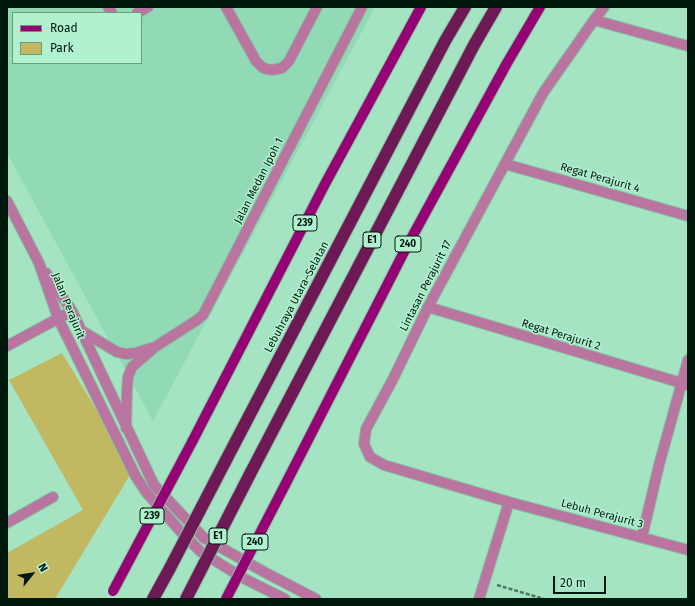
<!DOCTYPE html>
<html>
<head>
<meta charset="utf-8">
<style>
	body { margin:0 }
	#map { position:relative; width:695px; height:606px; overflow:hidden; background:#a4e4c3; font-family:"Fira Sans",sans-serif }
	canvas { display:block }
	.frame { position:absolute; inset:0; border:8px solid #01180d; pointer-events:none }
	.legend { position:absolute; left:12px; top:12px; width:130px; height:52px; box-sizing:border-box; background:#b1f1d0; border:1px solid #6b9a82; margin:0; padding:5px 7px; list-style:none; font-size:12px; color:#01180d }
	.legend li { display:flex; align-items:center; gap:8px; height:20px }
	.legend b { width:20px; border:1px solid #6b9a82 }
	.north { position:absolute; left:12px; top:554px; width:40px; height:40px; -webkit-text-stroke:3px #b1f1d0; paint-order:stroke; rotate:60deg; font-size:11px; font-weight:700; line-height:16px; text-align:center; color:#01180d }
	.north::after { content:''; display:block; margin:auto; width:14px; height:18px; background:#01180d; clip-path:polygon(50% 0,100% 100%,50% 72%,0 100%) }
	.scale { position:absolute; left:553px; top:576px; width:53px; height:18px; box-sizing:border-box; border:2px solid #01180d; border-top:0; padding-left:5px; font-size:12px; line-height:14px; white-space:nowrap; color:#01180d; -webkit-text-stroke:3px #b1f1d0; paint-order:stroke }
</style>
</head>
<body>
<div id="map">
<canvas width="695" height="606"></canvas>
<div class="frame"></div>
<ul class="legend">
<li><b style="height:5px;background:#950273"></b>Road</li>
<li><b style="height:11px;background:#c3b862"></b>Park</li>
</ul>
<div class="north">N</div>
<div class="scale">20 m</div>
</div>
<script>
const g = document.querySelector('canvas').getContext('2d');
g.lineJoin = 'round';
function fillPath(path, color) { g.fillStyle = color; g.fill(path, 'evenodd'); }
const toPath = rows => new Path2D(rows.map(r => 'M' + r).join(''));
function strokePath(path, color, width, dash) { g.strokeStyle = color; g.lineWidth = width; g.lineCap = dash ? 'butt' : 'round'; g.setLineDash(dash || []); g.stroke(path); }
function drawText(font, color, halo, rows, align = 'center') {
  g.font = font + ' "Fira Sans",sans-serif'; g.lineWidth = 3; g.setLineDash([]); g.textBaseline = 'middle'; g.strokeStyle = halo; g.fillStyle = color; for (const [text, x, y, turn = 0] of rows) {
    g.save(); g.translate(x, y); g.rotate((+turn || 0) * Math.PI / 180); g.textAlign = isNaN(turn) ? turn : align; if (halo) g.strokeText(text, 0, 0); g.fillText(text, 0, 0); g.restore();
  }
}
fillPath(toPath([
	[7,7,375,7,153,421,7,153],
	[13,13,141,13,141,63,13,63]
]), '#92dab6');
fillPath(toPath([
	[62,353,133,470,55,599,7,599,7,553,83,510,9,380]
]), '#c3b862');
const minor = toPath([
	[108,7,112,13],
	[226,7,256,61,263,68,272,70,282,68,289,61,317,7],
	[604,7,594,20,543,93,428,307,393,379,366,429,364,444,370,457,384,465,509,502,688,550],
	[137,13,148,7],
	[594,20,688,46],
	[505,164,688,216],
	[7,201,39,263,58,318,136,477,146,492,181,532,201,552,243,578,285,599],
	[46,273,72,311,154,485,204,538,266,573,316,599],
	[428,307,688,385],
	[82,331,117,352,126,354,135,353,151,348],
	[7,346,72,311],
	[126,428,127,390,128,377,132,367,155,347,197,320,203,315,362,7],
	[7,523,53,497],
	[642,537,659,465,688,360],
	[479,599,509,502]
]);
const major = toPath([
	[192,442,325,184,421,7],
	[285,485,406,248,507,63,540,7]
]);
const highway = toPath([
	[225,462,445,41,465,7],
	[250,474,474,45,496,7],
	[153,599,170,568]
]);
strokePath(minor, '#87bfa2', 12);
strokePath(major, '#87bfa2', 12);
strokePath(highway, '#87bfa2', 14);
strokePath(toPath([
	[497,585,544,599]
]), '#4c7661', 2.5, [4, 2]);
strokePath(minor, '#b975a0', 10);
strokePath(major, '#950273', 10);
strokePath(highway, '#6e1856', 12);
const majorBridge = toPath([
	[113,591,192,442],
	[226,599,285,485]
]);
const highwayBridge = toPath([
	[170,568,225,462],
	[186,599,250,474]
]);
strokePath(majorBridge, '#87bfa2', 12, []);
strokePath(highwayBridge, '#87bfa2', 14, []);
strokePath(majorBridge, '#950273', 10);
strokePath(highwayBridge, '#6e1856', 12);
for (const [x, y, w] of [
	[305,223,24],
	[372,240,18],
	[408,244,26],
	[152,516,24],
	[218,536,18],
	[255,542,26]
]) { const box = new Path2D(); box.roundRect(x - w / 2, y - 8, w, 16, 3); g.fillStyle = '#b1f1d0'; g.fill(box); strokePath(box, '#01180d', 1); }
drawText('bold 10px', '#01180d', null, [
	["239",305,223],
	["E1",372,240],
	["240",408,244],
	["239",152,516],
	["E1",218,536],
	["240",255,542]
]);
drawText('11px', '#01180d', '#b1f1d0', [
	["Regat Perajurit 4",600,178,16],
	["Jalan Medan Ipoh 1",259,181,-63],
	["Lintasan Perajurit 17",426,286,-63],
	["Lebuhraya Utara–Selatan",297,297,-62],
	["Jalan Perajurit",68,306,68],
	["Regat Perajurit 2",561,335,17],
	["Lebuh Perajurit 3",602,514,15]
]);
</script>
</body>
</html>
